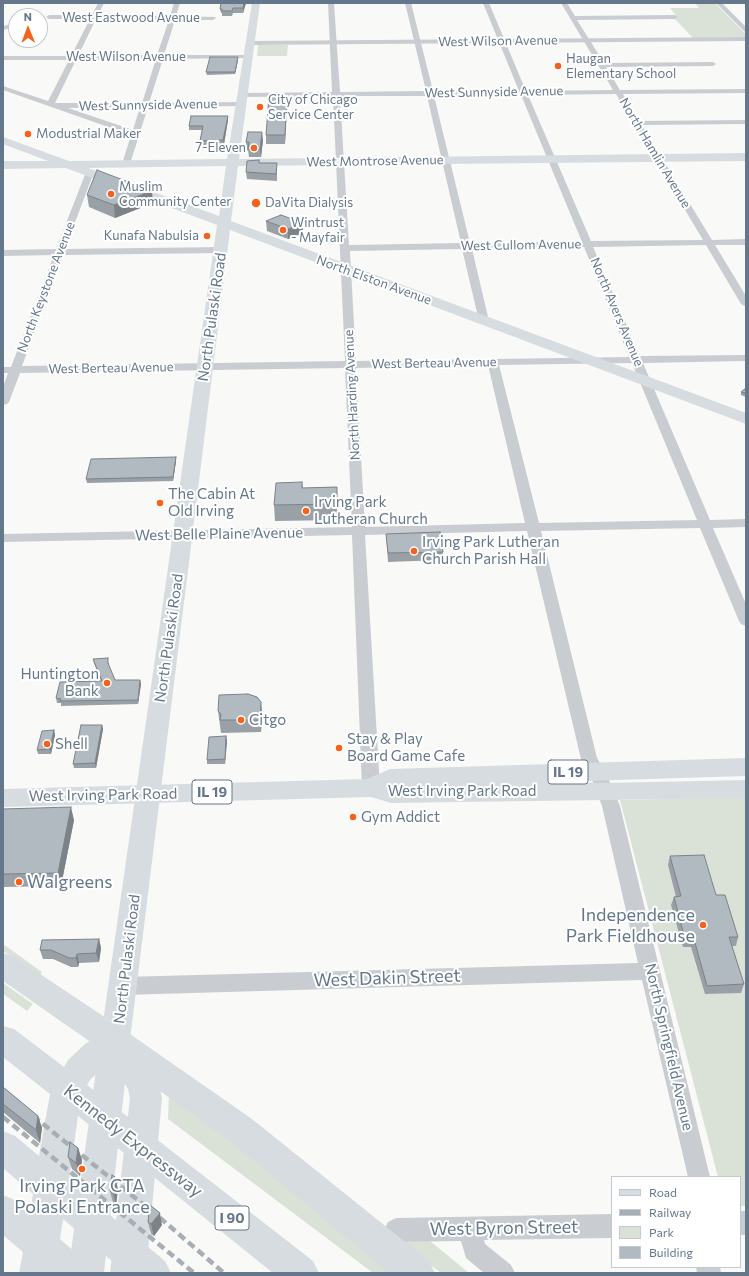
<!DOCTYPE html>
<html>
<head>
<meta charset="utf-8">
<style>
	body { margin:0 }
	#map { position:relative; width:749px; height:1276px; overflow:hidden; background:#f9faf7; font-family:Commissioner,sans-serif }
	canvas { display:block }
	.frame { position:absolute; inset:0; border:4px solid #65778b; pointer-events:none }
	.legend { position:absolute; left:611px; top:1176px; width:130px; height:92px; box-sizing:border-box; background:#fff; border:1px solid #c1c9d1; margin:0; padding:5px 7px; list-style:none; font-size:12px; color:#65778b }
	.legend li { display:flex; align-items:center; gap:8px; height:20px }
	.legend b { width:20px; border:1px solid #c1c9d1 }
	.north { position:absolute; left:8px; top:8px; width:40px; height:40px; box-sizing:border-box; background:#fff; border:1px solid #c1c9d1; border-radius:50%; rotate:359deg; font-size:11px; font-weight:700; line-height:16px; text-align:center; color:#65778b }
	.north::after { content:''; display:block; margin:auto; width:14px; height:18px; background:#f6621b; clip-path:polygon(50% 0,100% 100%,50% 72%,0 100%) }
</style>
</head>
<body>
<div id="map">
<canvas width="749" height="1276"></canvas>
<div class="frame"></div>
<ul class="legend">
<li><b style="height:5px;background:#d6dce0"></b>Road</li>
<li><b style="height:5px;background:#a8aeb5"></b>Railway</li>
<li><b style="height:11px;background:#dae2d7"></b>Park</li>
<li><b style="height:11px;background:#b2bac1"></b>Building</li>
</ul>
<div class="north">N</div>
</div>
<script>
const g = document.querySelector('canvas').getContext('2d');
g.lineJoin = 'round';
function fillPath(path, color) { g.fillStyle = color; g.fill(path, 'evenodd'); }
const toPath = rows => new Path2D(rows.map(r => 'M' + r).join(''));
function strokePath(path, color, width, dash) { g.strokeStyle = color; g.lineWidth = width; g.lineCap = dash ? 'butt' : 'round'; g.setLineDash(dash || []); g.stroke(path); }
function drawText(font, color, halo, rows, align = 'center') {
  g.font = font + ' Commissioner,sans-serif'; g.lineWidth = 4; g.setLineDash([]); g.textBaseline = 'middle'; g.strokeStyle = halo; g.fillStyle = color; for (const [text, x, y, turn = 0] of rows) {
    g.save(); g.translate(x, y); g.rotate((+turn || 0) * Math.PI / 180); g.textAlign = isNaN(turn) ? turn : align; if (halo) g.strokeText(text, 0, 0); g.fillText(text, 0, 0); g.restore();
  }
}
fillPath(toPath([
	[695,3,715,3,746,34,746,37,693,38,674,18,678,18,670,8,699,8],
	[258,45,288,45,287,56,257,56],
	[746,797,746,1206,740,1206,740,1177,718,1177,620,800],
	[3,944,42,972,40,975,3,951],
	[3,983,33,1004,27,1011,3,994],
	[169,1093,403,1273,373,1273,168,1119],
	[430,1241,469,1273,441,1273,400,1242]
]), '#dae2d7');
fillPath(toPath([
	[3,3,7,3,3,5,3,3],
	[98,3,104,3,98,15,170,16,174,3,180,3,176,16,215,17,216,18,213,20,175,20,164,55,248,55,251,57,250,58,163,59,149,103,242,102,245,102,245,106,148,107,130,164,126,166,122,164,131,135,3,90,3,86,48,101,69,60,3,60,3,56,71,56,90,19,49,19,46,17,49,15,92,15,98,3],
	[96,19,169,20,157,55,78,56,96,19],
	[156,59,142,103,55,103,76,60,156,59],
	[140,107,133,130,68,108,140,107],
	[328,3,334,3,340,92,426,91,405,3,411,3,433,91,519,91,483,3,489,3,526,91,613,90,561,3,567,3,575,16,675,15,678,17,675,19,577,20,604,63,713,62,716,64,713,66,606,67,620,90,746,89,746,93,623,94,639,121,746,120,746,124,642,125,712,240,746,239,746,245,715,245,746,296,746,307,741,304,706,245,593,247,640,356,746,355,746,361,643,363,710,520,746,519,746,527,713,528,746,604,746,626,741,624,739,621,700,528,541,531,597,758,605,771,620,806,710,1177,688,1177,642,980,123,995,116,992,113,986,116,980,123,977,638,963,602,806,589,772,581,759,527,531,365,535,380,788,377,792,371,794,365,792,362,788,352,535,3,542,3,534,352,527,345,368,20,373,9,402,7,404,3,405,3,387,8,373,3,373,3,367,11,367,54,255,3,256,3,250,56,249,86,172,90,169,94,172,65,249,221,247,226,250,221,253,63,255,22,366,345,361,333,96,243,97,239,95,243,93,332,92,328,3],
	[616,94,703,240,591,241,528,95,616,94],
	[521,95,582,242,470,243,434,96,521,95],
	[340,96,427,96,461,243,349,245,340,96],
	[584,247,629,357,356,361,350,251,462,249,479,321,484,324,489,321,472,249,584,247],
	[632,363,697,520,539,523,499,365,632,363],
	[488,365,525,523,365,527,356,368,488,365],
	[716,3,722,3,746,27,746,33,716,3],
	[16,23,16,27,3,30,3,26,16,23],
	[740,1211,746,1211,746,1235,740,1235,740,1211],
	[612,1214,612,1238,484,1240,485,1244,511,1265,515,1273,484,1273,466,1258,461,1241,396,1242,388,1238,384,1230,388,1222,396,1218,612,1214],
	[696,1267,720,1267,721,1273,697,1273,696,1267]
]), '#c9cdd1');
fillPath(toPath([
	[746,37,746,41,250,45,246,43,250,41,746,37]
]), '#c9cdd1');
fillPath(toPath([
	[252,3,260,3,239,159,746,153,746,161,238,166,231,221,746,413,746,424,230,230,127,1064,104,1273,68,1273,97,1064,217,225,66,168,3,169,3,161,48,161,3,144,3,137,69,161,227,159,252,3],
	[226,166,219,216,88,168,226,166]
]), '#d6dce0');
fillPath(toPath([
	[746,758,746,776,551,782,605,783,746,780,746,798,391,803,371,797,3,807,3,789,367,779,390,769,746,758],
	[3,953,13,956,127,1032,154,1075,159,1085,162,1098,146,1273,110,1273,130,1098,128,1089,105,1052,3,981,3,953]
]), '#d6dce0');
fillPath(toPath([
	[3,1026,14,1029,64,1067,68,1060,85,1044,105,1032,116,1028,127,1032,252,1119,429,1261,435,1273,389,1273,230,1141,115,1059,107,1064,90,1080,87,1085,313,1261,319,1273,273,1273,78,1116,69,1181,165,1261,171,1273,126,1273,63,1219,60,1239,85,1261,91,1273,19,1273,23,1252,3,1235,3,1195,15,1200,30,1213,33,1194,3,1168,3,1131,15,1136,39,1156,50,1094,3,1057,3,1026]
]), '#d6dce0');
strokePath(toPath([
	[33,1116,159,1217,224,1273],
	[3,1117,194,1273]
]), '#a8aeb5', 4.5, [8, 4.5]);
fillPath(toPath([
	[221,3,246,3,243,13,233,13,232,16,222,16,222,13,221,13,220,9],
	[238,60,235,74,207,75,206,72],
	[287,96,287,104,285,144,266,144,266,135],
	[228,116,228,120,224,144,200,145,200,141,202,130,189,130,189,126],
	[263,140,261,157,249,157,248,150,247,151,246,142],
	[259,163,277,169,277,181,247,179,246,172],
	[87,195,153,203,115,218,89,207],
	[266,221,303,233,288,239,267,231],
	[746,388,746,397,741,395,741,392],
	[176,457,176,461,173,481,87,483,86,479],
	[302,482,303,488,337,487,337,520,275,521,274,505],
	[386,534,443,552,442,560,388,562],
	[93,659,109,663,109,666,115,680,140,680,141,684,138,704,61,706,61,703,57,703,56,698,101,681,94,663],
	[261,702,262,715,261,732,221,733,218,711],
	[102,725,103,729,96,768,74,768,73,764],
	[54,730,55,735,51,754,38,754,37,750],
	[226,736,227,741,225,764,207,764,207,760],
	[3,809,74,820,61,886,3,887],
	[670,856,716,895,738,937,736,946,732,946,744,984,741,993,705,994,691,947,683,947,671,905,674,897,676,897,668,865],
	[99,939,101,948,99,962,79,963,78,967,71,967,53,959,43,959,40,950],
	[3,1087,38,1116,42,1128,40,1143,3,1112],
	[78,1148,82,1160,80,1176,72,1169,68,1157],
	[118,1189,116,1205,113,1203,110,1191],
	[148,1222,162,1225,154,1236,151,1234]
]), '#99a0a6');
fillPath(toPath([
	[244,3,246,3,243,13,243,8],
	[238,57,238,60,235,74,235,72],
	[287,96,287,104,285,144,285,135],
	[228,116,228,120,224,144,223,140],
	[262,132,263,140,261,157,260,149],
	[152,191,153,203,115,218,114,205],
	[303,223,303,233,288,239,288,229],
	[176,457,176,461,173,481,173,477],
	[140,680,141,684,138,704,138,700],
	[261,702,262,715,261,732,260,720],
	[102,725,103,729,96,768,95,763],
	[54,730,55,735,51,754,50,749],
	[226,736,227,741,225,764,225,759],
	[71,807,74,820,61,886,58,873],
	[99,939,101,948,99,962,96,953],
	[77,954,79,963,78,967,76,958],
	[38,1116,42,1128,40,1143,36,1130],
	[78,1148,82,1160,80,1176,76,1163],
	[115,1177,118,1189,116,1205,113,1193],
	[160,1213,162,1225,154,1236,151,1224]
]), '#7d8287');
const building = toPath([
	[221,3,244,3,243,8,233,8,232,11,222,11,222,9,220,9,221,3],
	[210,57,238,57,235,72,206,72,210,57],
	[269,96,287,96,285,135,266,135,269,96],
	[191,116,228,116,223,140,200,141,203,126,189,126,191,116],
	[248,132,262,132,260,149,248,149,249,142,246,142,248,132],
	[259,160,259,163,277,163,276,174,246,172,247,161,259,160],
	[97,170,152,191,114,205,87,195,97,170],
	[281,215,303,223,288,229,266,221,281,215],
	[746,388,746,393,741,392,746,388],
	[176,457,173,477,86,479,91,459,176,457],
	[302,482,302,488,337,487,337,504,274,505,276,483,302,482],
	[440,532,443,552,388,553,386,534,440,532],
	[108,658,108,663,115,680,140,680,138,700,60,701,61,699,56,698,60,682,102,681,93,659,108,658],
	[248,694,257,697,261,702,260,720,220,720,221,714,218,711,219,695,248,694],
	[81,725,102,725,95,763,73,764,81,725],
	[54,730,50,749,37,750,42,731,54,730],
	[226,736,225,759,207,760,209,737,226,736],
	[71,807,58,873,3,874,3,809,71,807],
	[704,855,716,895,725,895,738,937,729,937,744,984,707,986,694,939,685,939,674,897,681,896,670,856,704,855],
	[99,939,96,953,77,954,76,958,69,958,51,950,40,950,42,940,99,939],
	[3,1087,38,1116,36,1130,3,1104,3,1087],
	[70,1142,78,1148,76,1163,68,1157,70,1142],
	[112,1175,115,1177,113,1193,110,1191,112,1175],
	[150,1205,160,1213,151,1224,148,1222,150,1205]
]);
fillPath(building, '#b2bac1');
strokePath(building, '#7d8287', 1);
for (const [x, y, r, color] of [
	[558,66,4,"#f6621b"],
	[260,107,4,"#f6621b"],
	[28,134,4,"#f6621b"],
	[254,148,4,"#f6621b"],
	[111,194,4,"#f6621b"],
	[256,203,5,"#f6621b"],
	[283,230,4,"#f6621b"],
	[207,236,4,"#f6621b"],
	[160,503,4,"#f6621b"],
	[306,511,4,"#f6621b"],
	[414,551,4,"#f6621b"],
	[107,683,4,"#f6621b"],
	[241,720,4,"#f6621b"],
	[47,744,4,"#f6621b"],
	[339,748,4,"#f6621b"],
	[353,817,4,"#f6621b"],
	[19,882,4,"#f6621b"],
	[703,925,4,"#f6621b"],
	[82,1169,4,"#f6621b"]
]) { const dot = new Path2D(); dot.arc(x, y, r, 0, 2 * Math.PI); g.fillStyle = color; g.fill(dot); strokePath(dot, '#fff', 1.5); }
drawText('13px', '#65778b', '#fff', [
	["West Eastwood Avenue",131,18],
	["West Wilson Avenue",498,41,-1],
	["West Wilson Avenue",126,57],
	["West Sunnyside Avenue",494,92,-1],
	["West Sunnyside Avenue",148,105,-1],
	["North Hamlin Avenue",655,153,59],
	["West Montrose Avenue",375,161,-1],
	["West Cullom Avenue",521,245,-1],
	["North Elston Avenue",374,280,20],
	["North Keystone Avenue",46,287,-69],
	["North Avers Avenue",617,312,67],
	["West Berteau Avenue",434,363,-1],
	["West Berteau Avenue",111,368,-1],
	["North Harding Avenue",352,395,-93]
]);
drawText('13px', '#65778b', '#fff', [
	["Haugan",566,59],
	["Elementary School",566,74],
	["City of Chicago",268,100],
	["Service Center",268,115],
	["Modustrial Maker",36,134],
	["7-Eleven",246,148,"right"],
	["Muslim",119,187],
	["Community Center",119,202],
	["DaVita Dialysis",265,203],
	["Wintrust",291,223],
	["- Mayfair",291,238],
	["Kunafa Nabulsia",199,236,"right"]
], 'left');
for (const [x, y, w] of [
	[568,772,40],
	[212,792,40],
	[232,1218,34]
]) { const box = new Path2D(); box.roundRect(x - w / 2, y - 12, w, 24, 3); g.fillStyle = '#fff'; g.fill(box); strokePath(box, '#65778b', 1); }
drawText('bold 14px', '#65778b', null, [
	["IL 19",568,772],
	["IL 19",212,792],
	["I 90",232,1218]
]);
drawText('15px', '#65778b', '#fff', [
	["North Pulaski Road",212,317,-82],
	["West Belle Plaine Avenue",219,534,-1],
	["North Pulaski Road",169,638,-82],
	["West Irving Park Road",462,791],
	["West Irving Park Road",103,795,-1],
	["North Pulaski Road",127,959,-83],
	["North Springfield Avenue",669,1047,77]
]);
drawText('15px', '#65778b', '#fff', [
	["The Cabin At",168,494],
	["Old Irving",168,511],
	["Irving Park",314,502],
	["Lutheran Church",314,519],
	["Irving Park Lutheran",422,542],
	["Church Parish Hall",422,559],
	["Huntington",99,674,"right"],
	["Bank",99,691,"right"],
	["Citgo",249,720],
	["Stay & Play",347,739],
	["Board Game Cafe",347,756],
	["Shell",55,744],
	["Gym Addict",361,817]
], 'left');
drawText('18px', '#65778b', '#fff', [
	["Walgreens",27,882],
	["Independence",695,915,"right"],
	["Park Fieldhouse",695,936,"right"],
	["Irving Park CTA",82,1186,"center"],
	["Polaski Entrance",82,1207,"center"]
], 'left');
drawText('18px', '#65778b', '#fff', [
	["West Dakin Street",387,978,-2],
	["Kennedy Expressway",133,1141,38],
	["West Byron Street",504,1228,-1]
]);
</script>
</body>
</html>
